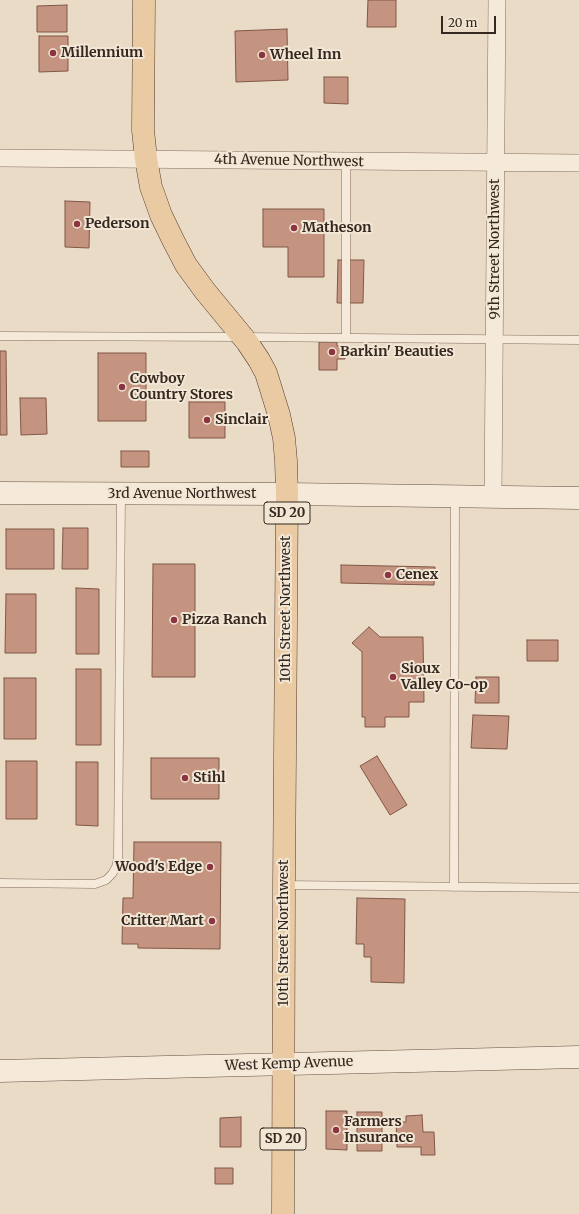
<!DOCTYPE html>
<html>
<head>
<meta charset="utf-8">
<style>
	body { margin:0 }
	#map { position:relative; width:579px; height:1214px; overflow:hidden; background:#eadbc7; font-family:Merriweather,serif }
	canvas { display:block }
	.scale { position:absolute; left:441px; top:16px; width:55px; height:18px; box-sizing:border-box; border:2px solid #352820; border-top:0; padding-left:5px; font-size:12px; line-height:14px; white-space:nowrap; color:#352820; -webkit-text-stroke:3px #f2e6d5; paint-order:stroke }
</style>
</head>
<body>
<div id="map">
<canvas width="579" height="1214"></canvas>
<div class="scale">20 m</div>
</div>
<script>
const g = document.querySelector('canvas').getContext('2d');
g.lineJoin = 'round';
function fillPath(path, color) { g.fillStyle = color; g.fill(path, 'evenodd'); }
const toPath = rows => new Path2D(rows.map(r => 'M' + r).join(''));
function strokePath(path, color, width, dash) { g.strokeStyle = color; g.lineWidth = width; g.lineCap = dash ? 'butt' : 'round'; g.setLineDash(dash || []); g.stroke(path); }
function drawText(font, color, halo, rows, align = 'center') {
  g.font = font + ' Merriweather,serif'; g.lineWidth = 4; g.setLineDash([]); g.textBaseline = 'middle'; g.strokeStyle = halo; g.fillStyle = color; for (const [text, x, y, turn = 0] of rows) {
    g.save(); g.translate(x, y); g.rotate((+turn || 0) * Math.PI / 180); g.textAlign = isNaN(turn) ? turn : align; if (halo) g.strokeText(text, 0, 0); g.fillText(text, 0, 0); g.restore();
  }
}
const building = toPath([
	[368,0,396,0,396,27,367,27,368,0],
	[67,5,67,32,37,32,37,6,67,5],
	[287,29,288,80,236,82,235,31,287,29],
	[39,36,68,36,68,71,39,72,39,36],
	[324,77,348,77,348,104,324,103,324,77],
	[65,201,90,202,89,248,65,247,65,201],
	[263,209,324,209,324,277,288,277,288,247,263,247,263,209],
	[338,260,364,260,363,303,337,303,338,260],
	[319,342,337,342,337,346,345,346,345,359,337,359,337,370,319,370,319,342],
	[0,351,6,351,7,435,0,435,0,351],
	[98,353,146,353,146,421,98,421,98,353],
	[20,398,46,398,47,434,21,435,20,398],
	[189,402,225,402,225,438,189,438,189,402],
	[121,451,149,451,149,467,121,467,121,451],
	[63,528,88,528,88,569,62,569,63,528],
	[6,529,54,529,54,569,6,569,6,529],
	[153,564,195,564,195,677,152,677,153,564],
	[341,565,435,567,434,585,341,583,341,565],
	[76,588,99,589,99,654,76,654,76,588],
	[6,594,36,594,36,653,5,653,6,594],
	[369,627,380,637,423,637,424,702,409,702,409,717,385,717,385,727,365,727,365,717,362,717,362,652,352,643,369,627],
	[527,640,558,640,558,661,527,661,527,640],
	[76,669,101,669,101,745,76,745,76,669],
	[476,677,499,677,499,703,475,703,476,677],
	[4,678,36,678,36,739,4,739,4,678],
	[473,715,509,716,507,749,471,748,473,715],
	[377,756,407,805,390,815,360,766,377,756],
	[151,758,219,758,219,799,151,799,151,758],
	[6,761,37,761,37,819,6,819,6,761],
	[76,762,98,762,98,826,76,825,76,762],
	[134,842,221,842,220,949,138,948,138,944,122,944,123,898,133,898,134,842],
	[357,898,405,899,404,983,371,982,371,957,364,957,364,944,356,944,357,898],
	[326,1111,347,1111,347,1150,326,1149,326,1111],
	[357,1112,382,1112,382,1151,357,1151,357,1112],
	[422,1115,423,1132,434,1132,435,1155,421,1155,421,1147,397,1147,396,1122,406,1122,406,1116,422,1115],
	[241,1117,241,1147,220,1147,220,1118,241,1117],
	[215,1168,233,1168,233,1184,215,1184,215,1168]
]);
fillPath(building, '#c49480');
strokePath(building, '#805646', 1);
const lane = toPath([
	[346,162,346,338],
	[0,336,243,337,579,340],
	[0,883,95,884,106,880,112,874,116,867,118,858,121,495],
	[285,885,579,888],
	[454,887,455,498]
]);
const street = toPath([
	[0,158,579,163],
	[493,497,497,0]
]);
const secondary = toPath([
	[0,493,287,494,579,498],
	[0,1071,579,1057]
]);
const primary = toPath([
	[144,0,143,130,146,159,151,187,161,215,173,240,186,265,205,291,247,342,259,360,266,373,271,389,279,415,284,438,286,461,287,494,284,885,283,1214]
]);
strokePath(lane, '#836d5e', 9);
strokePath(street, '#836d5e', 18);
strokePath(secondary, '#654e41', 23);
strokePath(primary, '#513c32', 23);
strokePath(lane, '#f5e9d9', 8);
strokePath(street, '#f5e9d9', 17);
strokePath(secondary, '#f5e9d9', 22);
strokePath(primary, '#e9caa2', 22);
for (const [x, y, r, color] of [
	[53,53,4,"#8c3440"],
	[262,55,4,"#8c3440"],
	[77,224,4,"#8c3440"],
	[294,228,4,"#8c3440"],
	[332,352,4,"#8c3440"],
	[122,387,4,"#8c3440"],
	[207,420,4,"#8c3440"],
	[388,575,4,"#8c3440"],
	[174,620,4,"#8c3440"],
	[393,677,4,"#8c3440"],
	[185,778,4,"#8c3440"],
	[210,867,4,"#8c3440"],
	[212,921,4,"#8c3440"],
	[336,1130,4,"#8c3440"]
]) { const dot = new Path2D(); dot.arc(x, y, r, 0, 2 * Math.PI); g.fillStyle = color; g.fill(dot); strokePath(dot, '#f2e6d5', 1.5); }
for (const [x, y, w] of [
	[287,513,46],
	[283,1139,46]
]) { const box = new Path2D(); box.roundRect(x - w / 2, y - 11, w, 22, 3); g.fillStyle = '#f2e6d5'; g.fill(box); strokePath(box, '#352820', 1); }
drawText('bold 13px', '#352820', null, [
	["SD 20",287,513],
	["SD 20",283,1139]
]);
drawText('bold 14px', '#352820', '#f2e6d5', [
	["Millennium",61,53],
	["Wheel Inn",270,55],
	["Pederson",85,224],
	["Matheson",302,228],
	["Barkin' Beauties",340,352],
	["Cowboy",130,379],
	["Country Stores",130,395],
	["Sinclair",215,420],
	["Cenex",396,575],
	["Pizza Ranch",182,620],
	["Sioux",401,669],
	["Valley Co-op",401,685],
	["Stihl",193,778],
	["Wood's Edge",202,867,"right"],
	["Critter Mart",204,921,"right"],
	["Farmers",344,1122],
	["Insurance",344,1138]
], 'left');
drawText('14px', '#352820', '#f2e6d5', [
	["4th Avenue Northwest",289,161,1],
	["9th Street Northwest",495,249,-90],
	["3rd Avenue Northwest",182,494],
	["10th Street Northwest",286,609,-90],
	["10th Street Northwest",284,933,-90],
	["West Kemp Avenue",289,1064,-2]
]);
</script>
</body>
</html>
